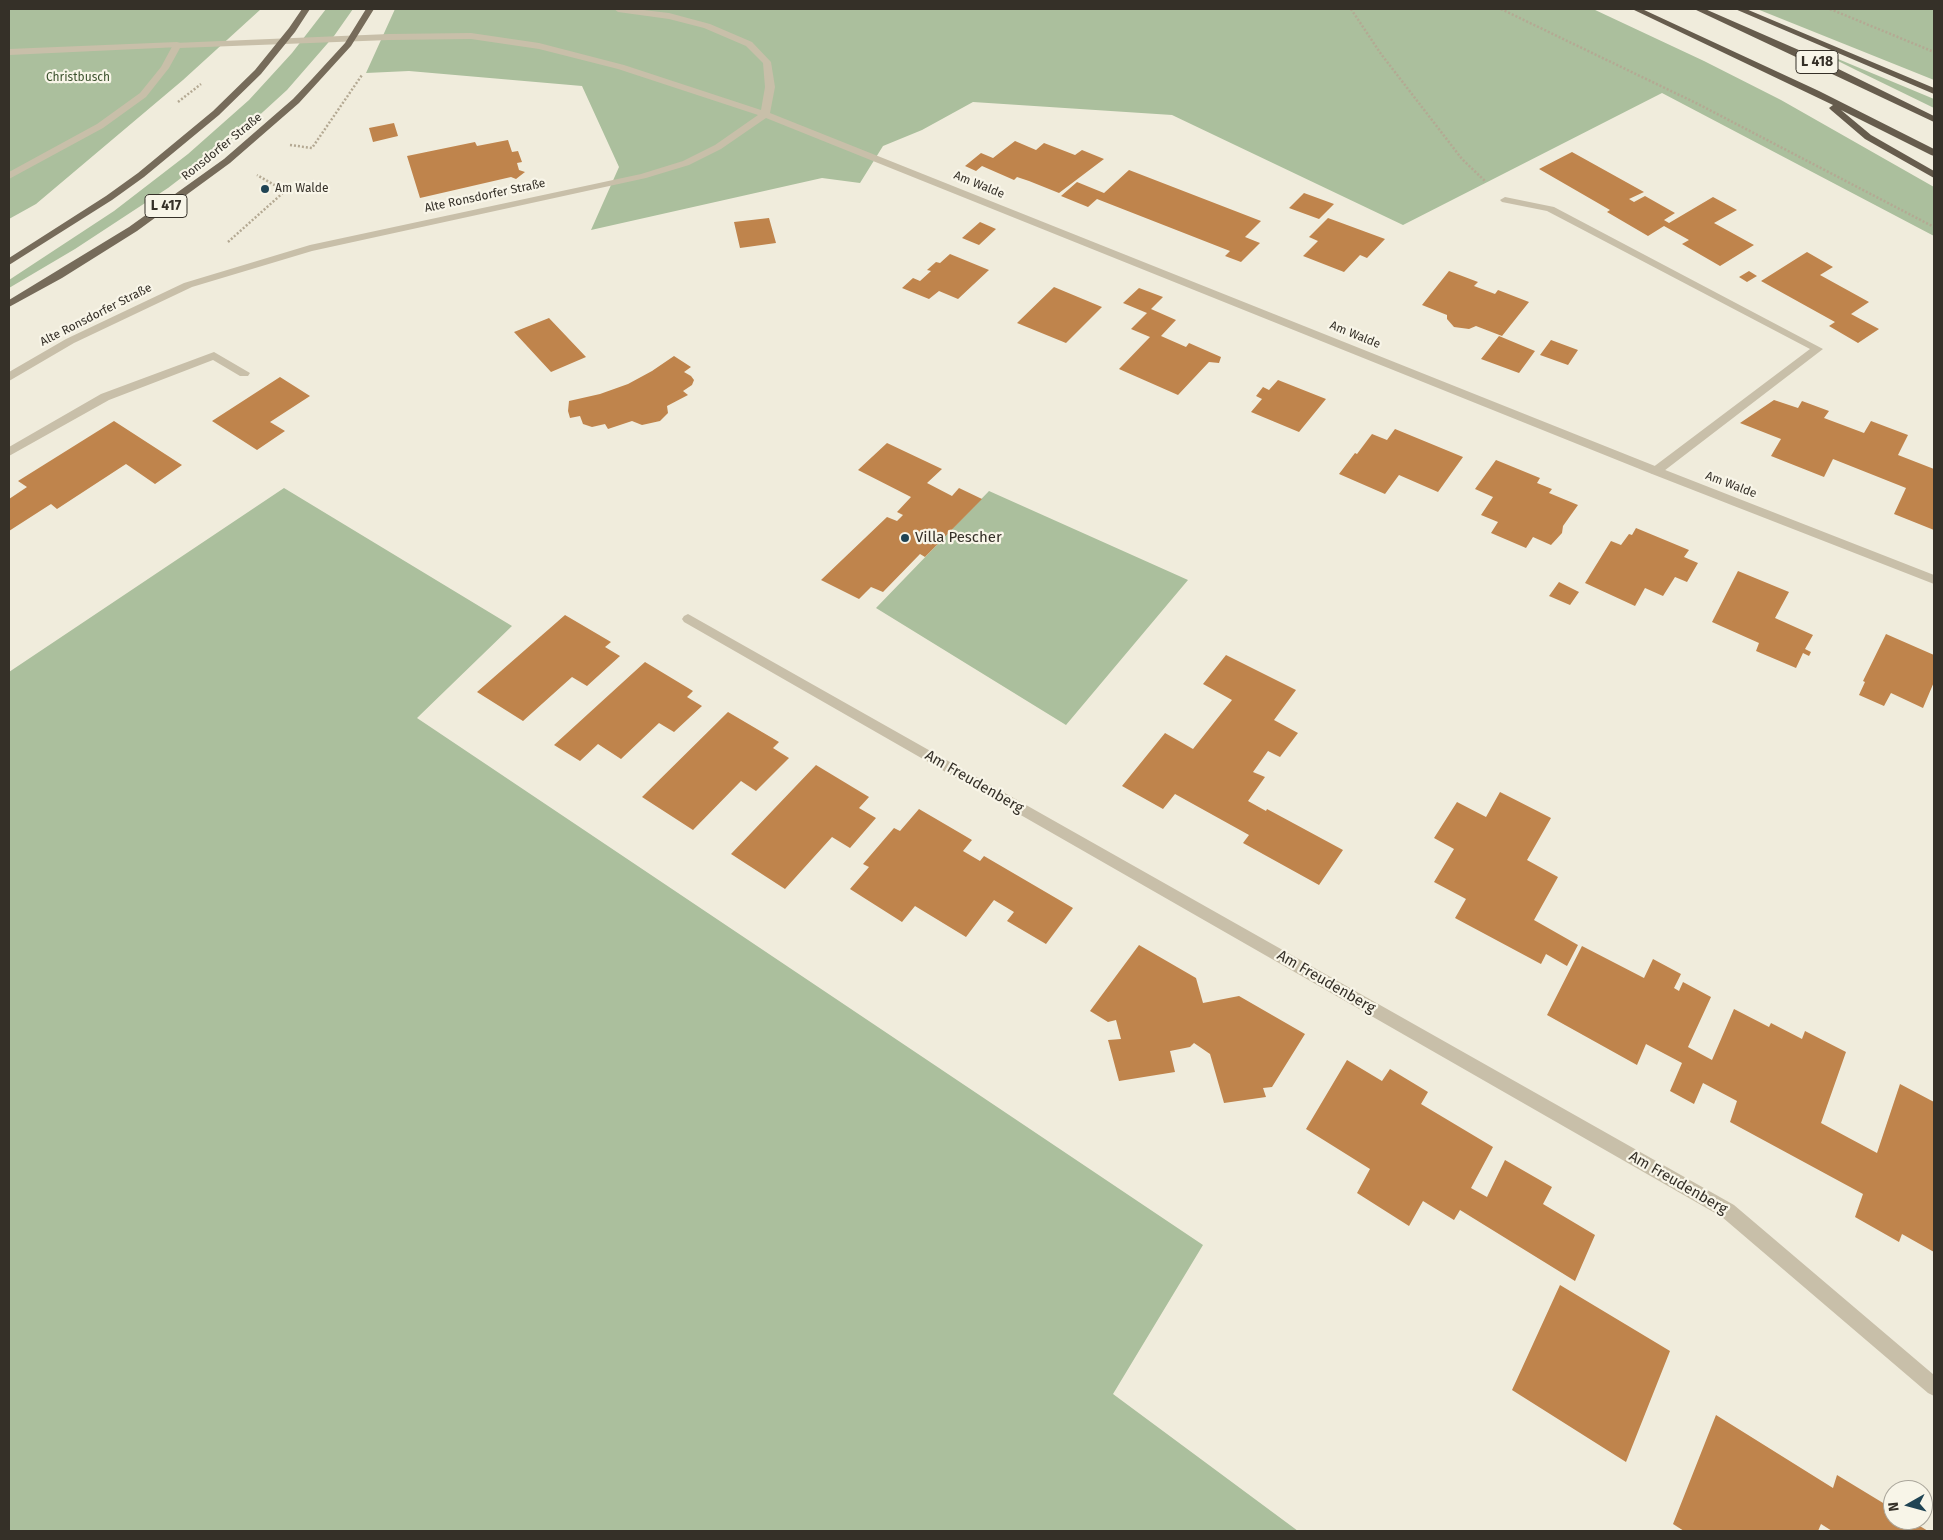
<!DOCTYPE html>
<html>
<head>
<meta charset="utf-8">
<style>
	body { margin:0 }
	#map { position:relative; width:1943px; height:1540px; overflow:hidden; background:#f0ecdc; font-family:"Fira Sans",sans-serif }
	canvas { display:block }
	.frame { position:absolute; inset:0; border:10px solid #353028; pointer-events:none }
	.north { position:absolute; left:1883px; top:1480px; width:50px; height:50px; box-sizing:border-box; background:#f8f5e8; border:1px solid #aaa69b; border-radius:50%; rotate:263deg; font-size:14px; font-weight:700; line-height:20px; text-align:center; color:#353028 }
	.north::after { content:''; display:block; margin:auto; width:18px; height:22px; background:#204454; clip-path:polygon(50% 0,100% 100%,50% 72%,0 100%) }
</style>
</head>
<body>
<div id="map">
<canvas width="1943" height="1540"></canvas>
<div class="frame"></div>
<div class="north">N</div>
</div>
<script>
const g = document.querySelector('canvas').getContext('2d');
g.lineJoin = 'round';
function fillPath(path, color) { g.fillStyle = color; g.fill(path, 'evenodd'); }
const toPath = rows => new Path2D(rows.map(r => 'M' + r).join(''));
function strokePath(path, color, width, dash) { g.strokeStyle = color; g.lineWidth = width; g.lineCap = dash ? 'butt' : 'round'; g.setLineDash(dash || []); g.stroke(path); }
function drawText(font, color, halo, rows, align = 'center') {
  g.font = font + ' "Fira Sans",sans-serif'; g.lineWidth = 4.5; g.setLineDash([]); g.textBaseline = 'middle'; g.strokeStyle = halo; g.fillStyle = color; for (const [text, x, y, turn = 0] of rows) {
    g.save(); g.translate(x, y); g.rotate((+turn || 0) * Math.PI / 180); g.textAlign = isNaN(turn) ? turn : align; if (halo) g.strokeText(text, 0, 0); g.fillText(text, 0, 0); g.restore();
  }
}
fillPath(toPath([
	[9,9,261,9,183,80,36,204,9,219],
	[326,9,353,9,334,36,287,90,241,132,168,188,75,249,9,288,9,280,114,211,188,154,249,100,292,53],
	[395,9,1593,9,1704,61,1781,100,1934,187,1934,236,1662,93,1403,225,1172,115,973,102,922,130,883,146,860,183,822,178,591,230,619,167,582,86,409,71,366,73],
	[1757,9,1934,9,1934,80],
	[1814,49,1934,99,1934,108,1856,70],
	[284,488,512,626,417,718,1203,1245,1113,1394,1298,1531,9,1531,9,672],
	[989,491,1188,580,1066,725,876,608]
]), '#abbf9d');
fillPath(toPath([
	[394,123,398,136,373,142,369,128],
	[508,140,512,152,518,151,522,162,517,163,519,170,525,172,516,179,511,177,420,198,407,156,475,142,477,146],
	[1015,141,1036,150,1044,143,1075,155,1082,150,1104,159,1059,193,1029,181,1017,177,1014,180,982,166,976,171,965,166,981,153,993,158],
	[1572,152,1644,192,1629,199,1634,202,1645,196,1675,213,1664,220,1669,223,1713,197,1737,210,1714,223,1754,245,1720,266,1682,244,1689,240,1664,226,1648,236,1607,212,1610,210,1539,169],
	[1129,170,1261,221,1245,237,1260,243,1241,262,1225,256,1230,251,1097,199,1088,207,1061,196,1077,182,1104,193],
	[1304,193,1334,204,1319,219,1289,208],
	[769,218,776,243,740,248,734,222],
	[1328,218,1385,239,1367,258,1360,255,1344,272,1303,256,1318,241,1309,237],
	[980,222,996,229,979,245,962,238],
	[1807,252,1833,267,1820,275,1869,302,1851,314,1879,329,1858,343,1829,326,1835,322,1761,281],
	[950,254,989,270,958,299,939,291,929,299,902,288,913,278,920,281,931,271,927,270,936,262,940,263],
	[1449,271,1478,282,1474,286,1495,294,1498,290,1529,302,1502,336,1476,326,1469,329,1454,327,1447,319,1447,315,1422,305],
	[1749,271,1757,276,1747,282,1739,277],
	[1054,287,1102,307,1066,343,1017,323],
	[1139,288,1163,297,1151,309,1176,320,1161,336,1186,347,1189,343,1221,357,1219,363,1209,362,1178,395,1119,369,1150,337,1131,329,1147,313,1123,303],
	[549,318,586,357,551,372,514,332],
	[1499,336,1535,351,1519,373,1481,359],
	[1551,340,1578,350,1568,365,1540,355],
	[674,356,691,367,684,372,691,376,694,380,692,385,683,391,688,395,667,406,668,413,660,421,642,425,632,421,608,429,605,424,592,427,583,424,580,416,570,418,568,411,569,401,600,394,628,384,652,371],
	[280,377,310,396,270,422,285,431,257,450,212,421],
	[1278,380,1326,399,1299,432,1251,412,1262,399,1256,396,1263,387,1269,390],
	[1774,400,1798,408,1802,401,1829,411,1824,418,1864,433,1871,421,1908,435,1898,455,1934,469,1934,530,1894,514,1906,488,1833,459,1824,477,1771,456,1781,439,1740,423],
	[114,421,182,465,155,484,126,464,57,509,51,504,9,531,9,499,27,487,18,481],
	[1395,429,1463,457,1438,492,1399,475,1385,494,1339,474,1355,453,1357,454,1372,434,1387,440],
	[887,443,942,469,927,483,952,496,959,488,982,499,925,557,920,554,883,592,871,587,859,599,821,580,887,517,897,521,903,515,897,512,911,497,858,470],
	[1496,460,1540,478,1537,483,1552,489,1549,493,1578,505,1563,526,1562,533,1551,545,1533,537,1526,548,1491,533,1498,522,1481,515,1493,497,1475,489],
	[1636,528,1689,550,1684,557,1698,563,1687,582,1675,577,1663,596,1645,588,1635,606,1585,583,1611,541,1621,545,1629,534,1632,535],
	[1738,571,1789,592,1775,618,1813,635,1805,649,1811,652,1809,656,1803,653,1796,668,1756,651,1759,643,1712,622],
	[1559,582,1579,592,1570,605,1549,596],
	[565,615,611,642,605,647,620,656,587,686,572,677,523,721,477,692],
	[1886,634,1934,655,1934,682,1923,708,1891,693,1884,706,1859,695,1865,682,1863,681],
	[1226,655,1296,690,1274,720,1298,733,1280,757,1268,751,1253,772,1265,777,1248,801,1266,811,1267,809,1343,850,1319,885,1243,843,1249,835,1175,794,1163,809,1122,786,1165,733,1193,749,1232,700,1203,684],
	[645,662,693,691,687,697,702,706,674,732,659,723,621,759,598,744,580,761,554,745],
	[728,712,779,742,773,748,789,758,756,791,741,781,693,830,642,797],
	[816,765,869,797,859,808,876,818,850,848,832,837,785,889,731,854],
	[1500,792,1551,818,1527,860,1558,877,1534,920,1578,945,1567,966,1546,954,1541,964,1455,918,1466,899,1434,882,1454,849,1434,838,1457,802,1486,817],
	[919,809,972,840,963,851,980,861,984,856,1073,908,1046,944,1007,921,1014,912,994,900,966,937,915,906,902,922,850,889,869,867,863,864,894,828,900,831],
	[1139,945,1196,978,1203,1003,1239,996,1305,1034,1272,1087,1263,1088,1266,1097,1224,1103,1210,1054,1194,1043,1190,1047,1170,1051,1175,1072,1119,1081,1108,1040,1121,1039,1116,1020,1108,1022,1090,1011],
	[1582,946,1644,978,1653,959,1681,974,1674,988,1679,991,1683,982,1711,997,1688,1047,1712,1060,1734,1009,1769,1027,1771,1023,1802,1039,1805,1031,1846,1052,1821,1123,1877,1153,1900,1084,1934,1102,1934,1252,1902,1234,1899,1242,1855,1217,1863,1194,1730,1122,1737,1101,1703,1083,1694,1104,1670,1091,1682,1063,1646,1044,1637,1065,1547,1015],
	[1347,1060,1382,1081,1390,1069,1428,1092,1421,1104,1493,1147,1471,1188,1487,1197,1505,1160,1552,1187,1543,1204,1595,1235,1575,1281,1460,1210,1454,1220,1423,1201,1409,1226,1357,1193,1370,1169,1306,1129],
	[1560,1285,1670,1351,1626,1462,1512,1390],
	[1716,1415,1833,1488,1837,1475,1893,1509,1893,1520,1910,1520,1928,1531,1832,1531,1821,1524,1818,1531,1735,1531,1733,1530,1732,1531,1684,1531,1673,1524]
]), '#bf844c');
strokePath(toPath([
	[1351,9,1381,54,1462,159,1486,182],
	[1501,9,1698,104,1934,227],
	[1830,9,1934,52],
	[178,102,201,84],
	[290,145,312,148,362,75],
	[228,242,285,191,257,175]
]), '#b4a993', 2.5, [2, 2]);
fillPath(toPath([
	[177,42,180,43,180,47,9,55,9,49,177,42],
	[1505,197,1554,207,1823,349,1660,474,1652,474,1650,471,1652,468,1810,349,1547,211,1502,202,1500,200,1505,197],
	[214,352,250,373,248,376,240,376,213,360,109,400,9,456,9,447,101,394,214,352]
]), '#c8bfa9');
fillPath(toPath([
	[614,9,635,9,669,13,710,24,752,42,771,62,775,87,770,113,1660,468,1934,575,1934,584,1652,474,766,118,721,149,689,165,646,178,312,251,192,287,74,343,9,381,9,372,66,339,184,283,310,245,641,174,683,161,715,145,758,115,618,69,539,49,471,39,389,40,180,48,169,68,146,97,103,128,9,179,9,172,97,124,140,93,161,67,174,43,389,34,471,33,539,43,624,65,761,110,765,87,763,63,746,46,704,28,669,19,618,12,614,9],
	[688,614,1734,1205,1934,1375,1934,1396,1928,1393,1722,1217,684,622,682,619,684,616,688,614]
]), '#c8bfa9');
fillPath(toPath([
	[302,9,310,9,295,32,261,74,219,115,144,177,112,200,9,265,9,258,106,196,138,173,213,111,255,70,289,28,302,9],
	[366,9,374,9,351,46,299,103,230,163,137,231,62,278,9,307,9,300,129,227,224,159,293,99,312,79,345,43,366,9]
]), '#766b5a');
fillPath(toPath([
	[1632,9,1642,9,1819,91,1934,149,1934,156,1931,155,1841,110,1871,135,1934,171,1934,178,1865,139,1831,110,1829,108,1833,105,1632,9],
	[1694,9,1705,9,1808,54,1934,116,1934,122,1694,9],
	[1735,9,1746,9,1934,88,1934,94,1735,9]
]), '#665c4d');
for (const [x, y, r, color] of [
	[265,189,5,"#204454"],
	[905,538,5,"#204454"]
]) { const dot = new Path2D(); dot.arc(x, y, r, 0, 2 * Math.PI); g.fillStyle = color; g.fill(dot); strokePath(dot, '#f8f5e8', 2); }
drawText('12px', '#3c522e', '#f8f5e8', [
	["Christbusch",78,78]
]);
drawText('12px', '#353028', '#f8f5e8', [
	["Ronsdorfer Straße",222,147,-39],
	["Am Walde",979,185,22],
	["Alte Ronsdorfer Straße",485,196,-12],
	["Alte Ronsdorfer Straße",96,315,-27],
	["Am Walde",1355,335,22],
	["Am Walde",1731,485,21]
]);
drawText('12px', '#353028', '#f8f5e8', [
	["Am Walde",275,189]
], 'left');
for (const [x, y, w] of [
	[1817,62,42],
	[166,206,42]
]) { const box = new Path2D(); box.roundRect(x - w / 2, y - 11.5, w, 23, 4); g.fillStyle = '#f8f5e8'; g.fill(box); strokePath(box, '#353028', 1); }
drawText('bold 14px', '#353028', null, [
	["L 418",1817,62],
	["L 417",166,206]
]);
drawText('15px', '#353028', '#f8f5e8', [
	["Villa Pescher",915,538]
], 'left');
drawText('15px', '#353028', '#f8f5e8', [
	["Am Freudenberg",974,782,30],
	["Am Freudenberg",1326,982,30],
	["Am Freudenberg",1678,1183,30]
]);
</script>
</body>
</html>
